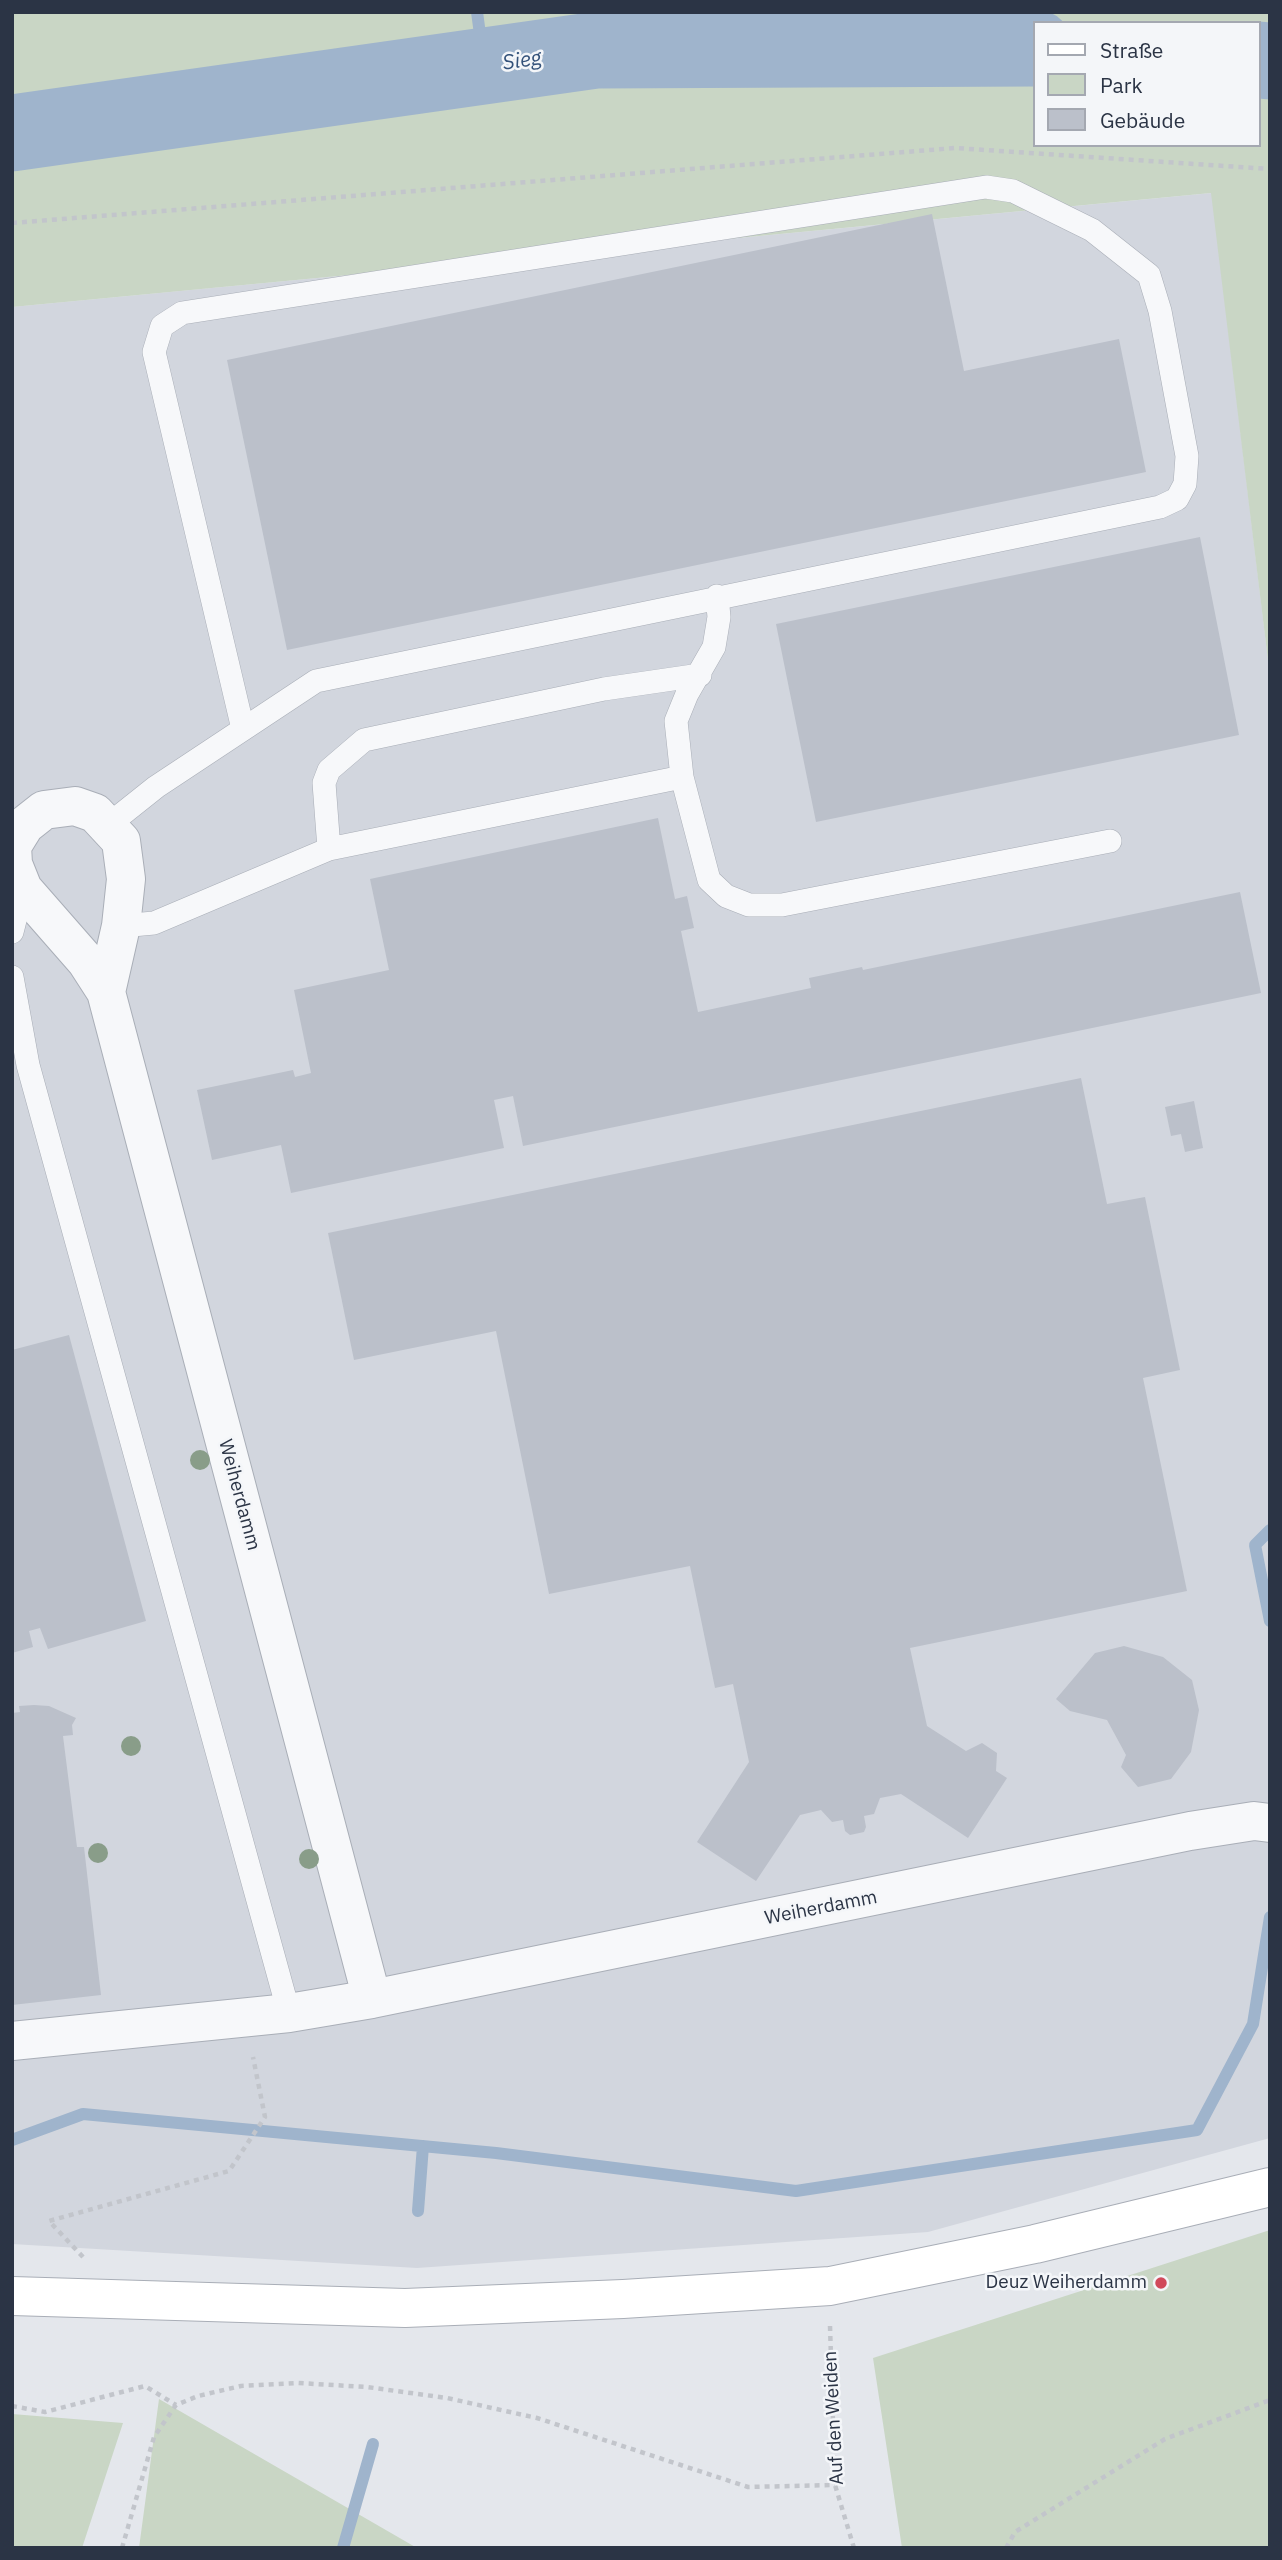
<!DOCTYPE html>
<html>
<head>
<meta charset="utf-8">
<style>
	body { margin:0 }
	#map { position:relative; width:1282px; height:2560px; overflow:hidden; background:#e4e7ec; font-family:"IBM Plex Sans",sans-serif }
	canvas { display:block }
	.frame { position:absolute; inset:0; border:14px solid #2b3445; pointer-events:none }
	.legend { position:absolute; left:1033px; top:21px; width:228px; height:126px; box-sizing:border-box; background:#f4f6f9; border:2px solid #a4a8b1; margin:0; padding:9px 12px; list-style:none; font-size:21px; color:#2b3445 }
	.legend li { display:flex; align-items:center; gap:14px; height:35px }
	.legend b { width:35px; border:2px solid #a4a8b1 }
</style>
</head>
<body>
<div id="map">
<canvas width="1282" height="2560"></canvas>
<div class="frame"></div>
<ul class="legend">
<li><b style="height:9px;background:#fff"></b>Straße</li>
<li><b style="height:19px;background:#c9d6c5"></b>Park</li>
<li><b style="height:19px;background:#bbc0ca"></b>Gebäude</li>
</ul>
</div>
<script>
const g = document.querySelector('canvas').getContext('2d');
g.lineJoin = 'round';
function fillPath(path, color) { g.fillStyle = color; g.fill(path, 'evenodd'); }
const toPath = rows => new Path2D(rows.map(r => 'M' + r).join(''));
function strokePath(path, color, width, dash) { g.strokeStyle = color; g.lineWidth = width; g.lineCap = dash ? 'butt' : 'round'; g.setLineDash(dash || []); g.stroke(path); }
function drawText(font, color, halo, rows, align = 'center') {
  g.font = font + ' "IBM Plex Sans",sans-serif'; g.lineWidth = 5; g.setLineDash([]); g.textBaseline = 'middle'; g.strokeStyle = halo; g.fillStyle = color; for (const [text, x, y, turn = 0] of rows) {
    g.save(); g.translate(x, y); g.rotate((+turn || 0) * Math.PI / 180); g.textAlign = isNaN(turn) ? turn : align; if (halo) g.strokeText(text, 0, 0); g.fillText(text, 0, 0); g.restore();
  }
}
fillPath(toPath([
	[1212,193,1270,677,1270,2138,928,2232,417,2268,12,2244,12,307]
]), '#d2d6de');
fillPath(toPath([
	[12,12,1270,12,1270,677,1211,193,12,307],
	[1035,23,1259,23,1259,145,1035,145],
	[1270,2230,1270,2548,902,2548,873,2358],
	[159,2399,417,2548,139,2548],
	[12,2414,123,2423,82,2548,12,2548]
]), '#c9d6c5');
strokePath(toPath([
	[477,12,484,64],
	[1270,1530,1255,1545,1270,1621],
	[12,2140,83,2114,496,2153,796,2191,1197,2130,1253,2024,1270,1917],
	[418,2211,423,2146],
	[343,2548,373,2444]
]), '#9fb4cc', 12);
strokePath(toPath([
	[1259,60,1270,61],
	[12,133,597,50,1035,48]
]), '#9fb4cc', 77);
fillPath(toPath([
	[932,214,964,371,1119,339,1146,472,287,650,227,360],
	[1200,537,1239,735,816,822,776,624],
	[658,818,675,899,687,896,694,928,681,931,698,1012,811,988,809,978,862,967,863,970,1240,892,1261,993,523,1146,513,1096,494,1100,504,1148,291,1193,281,1145,212,1160,197,1090,293,1070,295,1077,311,1073,294,990,389,970,370,879],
	[1081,1078,1107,1204,1145,1197,1180,1370,1143,1378,1187,1591,910,1648,927,1726,966,1751,982,1743,997,1753,996,1771,1007,1778,968,1838,901,1794,880,1798,874,1814,864,1816,866,1827,864,1832,850,1835,845,1831,843,1820,832,1822,821,1810,800,1815,756,1881,697,1842,749,1762,733,1684,715,1688,690,1566,549,1594,496,1331,354,1360,328,1233],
	[1194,1101,1203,1148,1185,1152,1181,1134,1171,1136,1165,1107],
	[69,1335,146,1621,48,1649,40,1628,29,1631,33,1647,12,1653,12,1350],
	[1124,1646,1163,1657,1192,1680,1199,1710,1191,1752,1171,1779,1138,1787,1121,1767,1126,1755,1107,1720,1070,1711,1056,1699,1095,1653],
	[34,1705,49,1706,76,1718,72,1725,73,1735,63,1736,77,1847,84,1847,101,1995,12,2005,12,1713,20,1712,19,1706]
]), '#bbc0ca');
const service = toPath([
	[682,777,676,721,687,694,714,647,719,617,717,596],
	[107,826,156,787,316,681,1160,507,1177,499,1185,484,1187,456,1160,311,1149,275,1092,230,1013,191,986,187,182,313,162,326,154,352,243,729],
	[329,849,324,783,329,770,364,740,604,689,700,675],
	[121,926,154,923,329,849,682,777,709,880,726,896,749,905,782,905,1110,841],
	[12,932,23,889],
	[12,977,28,1065,289,2013]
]);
const minor = toPath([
	[106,992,86,961,23,889,13,864,12,846,25,825,44,810,75,806,95,813,121,841,126,879,121,926,106,992,372,1999],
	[12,2041,289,2013,372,1999,1190,1831,1254,1821,1270,1823]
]);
const secondary = toPath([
	[12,2296,405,2308,623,2299,830,2286,1035,2244,1270,2187]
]);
strokePath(service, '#a9aeb7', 24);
strokePath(minor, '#a9aeb7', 40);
strokePath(secondary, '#a9aeb7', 40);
strokePath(toPath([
	[12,223,955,148,1270,169],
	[83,2257,49,2221,229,2171,265,2117,253,2057],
	[830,2326,835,2485,854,2548],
	[12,2406,45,2412,145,2386,176,2405],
	[122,2548,154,2437,176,2405,198,2396,241,2386,298,2383,367,2387,447,2398,537,2418,748,2487,835,2485],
	[1006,2548,1015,2532,1165,2439,1270,2400]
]), '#c2c5cb', 4.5, [5, 5]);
strokePath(service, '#f7f8fa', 23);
strokePath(minor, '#f7f8fa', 38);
strokePath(secondary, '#fff', 38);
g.fillStyle = '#899d89';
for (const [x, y] of [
	[200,1460],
	[131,1746],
	[98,1853],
	[309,1859]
]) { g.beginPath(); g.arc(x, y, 10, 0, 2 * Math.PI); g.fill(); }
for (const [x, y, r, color] of [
	[1161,2283,7,"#d1495b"]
]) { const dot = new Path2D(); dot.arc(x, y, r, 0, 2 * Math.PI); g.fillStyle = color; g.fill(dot); strokePath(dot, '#f4f6f9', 2.5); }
drawText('19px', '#2b3445', '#f4f6f9', [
	["Weiherdamm",239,1495,75],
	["Weiherdamm",821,1908,-11],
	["Auf den Weiden",834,2418,-93]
]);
drawText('19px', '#2b3445', '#f4f6f9', [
	["Deuz Weiherdamm",1147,2283]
], 'right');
drawText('italic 21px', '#34527a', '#f4f6f9', [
	["Sieg",522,61,-8]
]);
</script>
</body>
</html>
